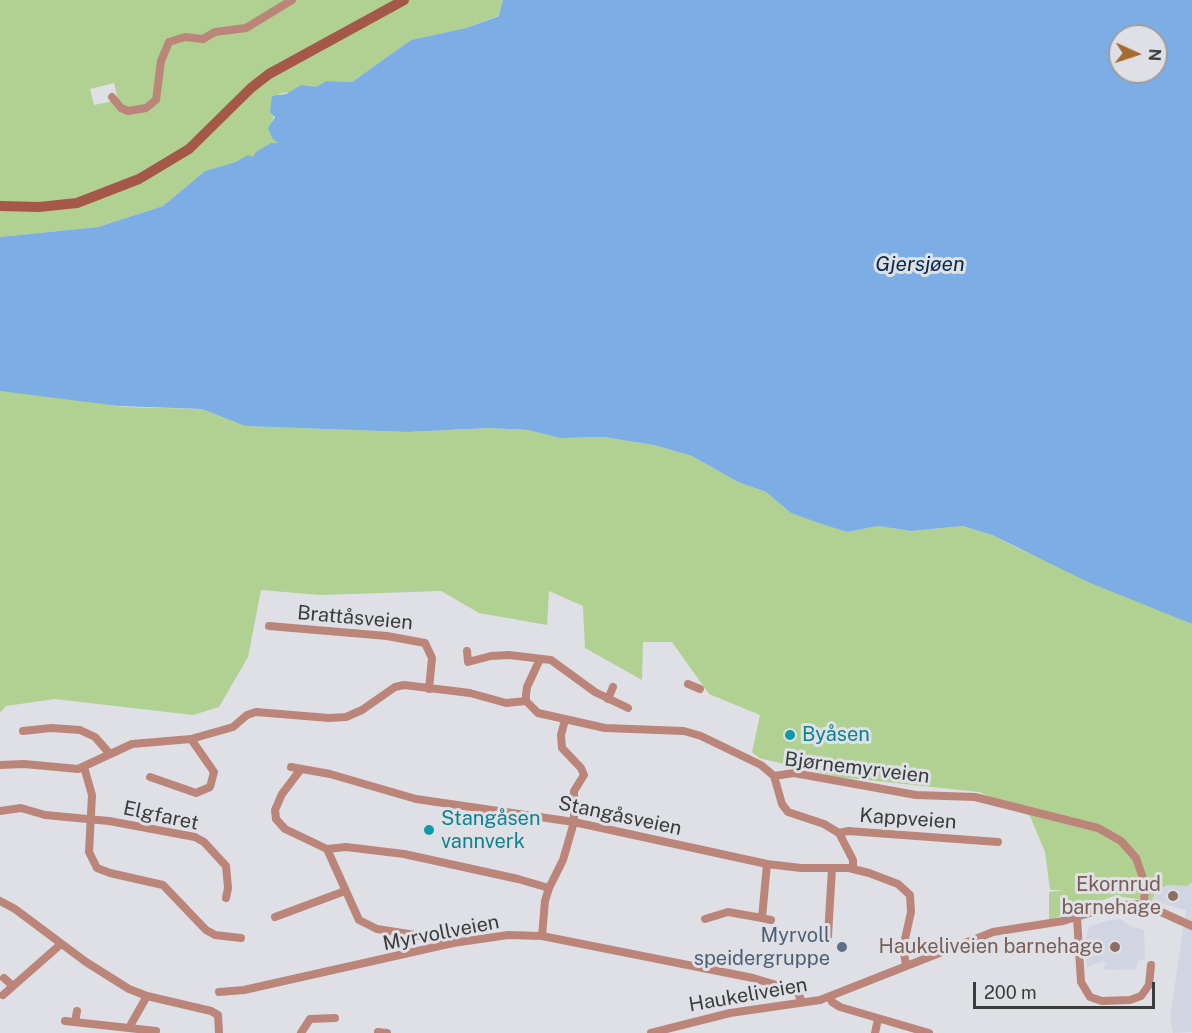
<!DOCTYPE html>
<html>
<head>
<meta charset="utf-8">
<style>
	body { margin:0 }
	#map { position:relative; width:1192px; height:1033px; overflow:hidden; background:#dee0e6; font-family:"Public Sans",sans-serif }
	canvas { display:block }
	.north { position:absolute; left:1108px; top:24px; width:60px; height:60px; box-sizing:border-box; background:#dee0e6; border:2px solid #9c9ea2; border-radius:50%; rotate:93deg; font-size:16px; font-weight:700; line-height:24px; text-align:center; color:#3a3b3d }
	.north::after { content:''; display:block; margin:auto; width:21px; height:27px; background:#a76c2d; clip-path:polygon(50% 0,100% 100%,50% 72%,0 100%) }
	.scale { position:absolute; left:973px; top:982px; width:182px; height:27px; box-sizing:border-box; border:3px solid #3a3b3d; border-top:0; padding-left:8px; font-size:18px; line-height:21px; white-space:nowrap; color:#3a3b3d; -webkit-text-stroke:4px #dee0e6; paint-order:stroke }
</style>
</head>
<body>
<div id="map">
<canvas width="1192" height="1033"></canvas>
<div class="north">N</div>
<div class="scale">200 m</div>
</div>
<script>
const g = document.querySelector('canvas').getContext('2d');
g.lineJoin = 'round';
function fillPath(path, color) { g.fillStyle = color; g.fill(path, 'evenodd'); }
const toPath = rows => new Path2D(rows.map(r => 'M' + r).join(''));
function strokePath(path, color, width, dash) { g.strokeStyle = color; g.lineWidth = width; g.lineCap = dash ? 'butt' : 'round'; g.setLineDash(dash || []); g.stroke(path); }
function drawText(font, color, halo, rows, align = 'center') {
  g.font = font + ' "Public Sans",sans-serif'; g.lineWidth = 6; g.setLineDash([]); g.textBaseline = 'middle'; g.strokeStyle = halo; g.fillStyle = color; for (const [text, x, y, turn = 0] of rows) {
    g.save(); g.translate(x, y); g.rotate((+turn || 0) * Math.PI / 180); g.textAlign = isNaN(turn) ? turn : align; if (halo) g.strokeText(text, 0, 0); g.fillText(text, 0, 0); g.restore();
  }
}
fillPath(toPath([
	[1192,882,1192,1032,1173,1033,1170,1018,1186,910,1152,901,1155,892,1167,885,1187,886],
	[1120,919,1132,927,1144,930,1145,958,1137,962,1137,969,1107,970,1103,968,1106,964,1103,961,1087,967,1085,941,1089,927,1106,921]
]), '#d1d4e1');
fillPath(toPath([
	[0,0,503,0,500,15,466,28,411,40,352,82,326,81,316,87,279,94,270,130,278,143,271,144,252,158,205,171,163,206,98,227,0,237],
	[114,83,118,100,94,105,90,89],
	[0,391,60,396,123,407,202,409,245,426,407,432,490,428,528,430,560,438,603,437,654,445,692,456,738,482,766,492,791,513,847,532,878,526,911,531,963,526,992,535,1017,548,1192,624,1192,882,1187,886,1167,885,1155,892,1152,901,1114,896,1049,920,1049,892,1064,890,1050,890,1045,852,1030,816,979,792,839,777,759,758,752,752,760,715,709,694,672,642,643,642,642,680,585,648,583,606,549,591,547,625,479,613,441,591,320,595,261,590,248,657,219,707,193,715,55,699,6,706,0,713]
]), '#b1d192');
fillPath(toPath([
	[503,0,1192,0,1192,624,1088,582,992,535,963,526,911,531,878,526,847,532,819,523,791,513,766,492,738,482,692,456,654,445,603,437,560,438,528,430,490,428,407,432,245,426,202,409,119,406,0,391,0,237,98,227,163,206,205,171,236,162,248,155,253,157,256,152,271,143,278,143,273,139,268,128,275,117,270,112,272,96,286,94,301,85,316,87,326,81,352,82,411,40,466,28,499,16],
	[1120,36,1156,36,1156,72,1120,72]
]), '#7cade4');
strokePath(toPath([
	[112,97,121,108,128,111,146,108,156,100,161,61,169,42,185,37,203,39,215,32,246,28,292,0],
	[269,626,387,636,425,643,432,658,429,689],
	[467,651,468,662,491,656,509,655,551,660,595,692,628,708],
	[540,659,527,687,526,695,526,701,538,713,605,728,684,731,701,736,761,765,774,776,782,804,788,812,824,824,839,833,853,860,853,869],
	[688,684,700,689],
	[608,699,613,687],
	[23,731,51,728,80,730,95,737,110,754],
	[191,739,233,727,247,715,256,712,329,718,346,717,362,710,395,687,404,685,470,693,506,703,526,701],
	[0,765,24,764,78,769,132,744,191,739,214,772,210,787,196,793,150,777],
	[84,767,92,795,89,852,97,868,110,873,163,885,206,930,215,935,241,938],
	[291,767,330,774,416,799,574,822,767,864,801,868,849,868,869,873,898,884,910,895,911,912,903,948,906,965],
	[301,769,282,794,275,810,276,819,285,829,327,849,359,920,377,929,440,939,453,943],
	[774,776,794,773,916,795,975,797,1098,828,1121,841,1136,858,1145,884,1144,906],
	[0,811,21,808,45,815,109,821,195,837,204,842,226,866,228,888,226,898],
	[839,833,848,831,998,842],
	[327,849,346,847,404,854,518,879,549,888],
	[767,864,762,918,771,920],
	[0,901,15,909,86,962,129,989,147,996,211,1011,218,1015,219,1033],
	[275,917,345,891],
	[1077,918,1081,982,1090,997,1102,1001,1130,1000,1141,996,1149,985,1151,965],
	[705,919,728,912,762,918],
	[542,936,545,901,549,888,563,860,574,822,574,791,584,775,581,768,562,748,561,735,565,720],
	[828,936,832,868],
	[4,978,13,986],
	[219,992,244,990,453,943,508,935,542,936,753,978,797,991,802,1002],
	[3,995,61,944],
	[830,996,832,1002,840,1007,929,1033],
	[65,1021,156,1031],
	[75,1022,77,1011],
	[130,1026,147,996],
	[378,1032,387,1033],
	[301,1033,310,1019,335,1018],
	[651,1033,730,1013,820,1000,993,932,1063,921,1113,906,1136,904,1150,907,1192,926],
	[875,1033,878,1019]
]), '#bc857a', 8);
strokePath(toPath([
	[0,206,39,207,77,203,139,179,189,149,251,88,269,74,404,0]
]), '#a55848', 10);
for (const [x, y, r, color] of [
	[790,735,6,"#0f9aa8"],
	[429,830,6,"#0f9aa8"],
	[1173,896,6,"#8d6e63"],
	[842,947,6,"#5c6f8a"],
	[1115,947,6,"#8d6e63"]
]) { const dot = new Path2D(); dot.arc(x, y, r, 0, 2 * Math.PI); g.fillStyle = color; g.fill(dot); strokePath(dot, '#dee0e6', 2); }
drawText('20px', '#3a3b3d', '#dee0e6', [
	["Brattåsveien",355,618,5],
	["Bjørnemyrveien",857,768,7],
	["Elgfaret",161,816,12],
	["Stangåsveien",620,816,12],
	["Kappveien",908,819,4],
	["Myrvollveien",441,933,-11],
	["Haukeliveien",748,995,-10]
]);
drawText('20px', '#0d838f', '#dee0e6', [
	["Byåsen",802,735],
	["Stangåsen",441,819],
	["vannverk",441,842]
], 'left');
drawText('20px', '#785e54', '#dee0e6', [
	["Ekornrud",1161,885],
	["barnehage",1161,908],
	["Haukeliveien barnehage",1103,947]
], 'right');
drawText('20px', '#4e5e75', '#dee0e6', [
	["Myrvoll",830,936],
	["speidergruppe",830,959]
], 'right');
drawText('italic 21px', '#062a4c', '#dee0e6', [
	["Gjersjøen",920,265]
]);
</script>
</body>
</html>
